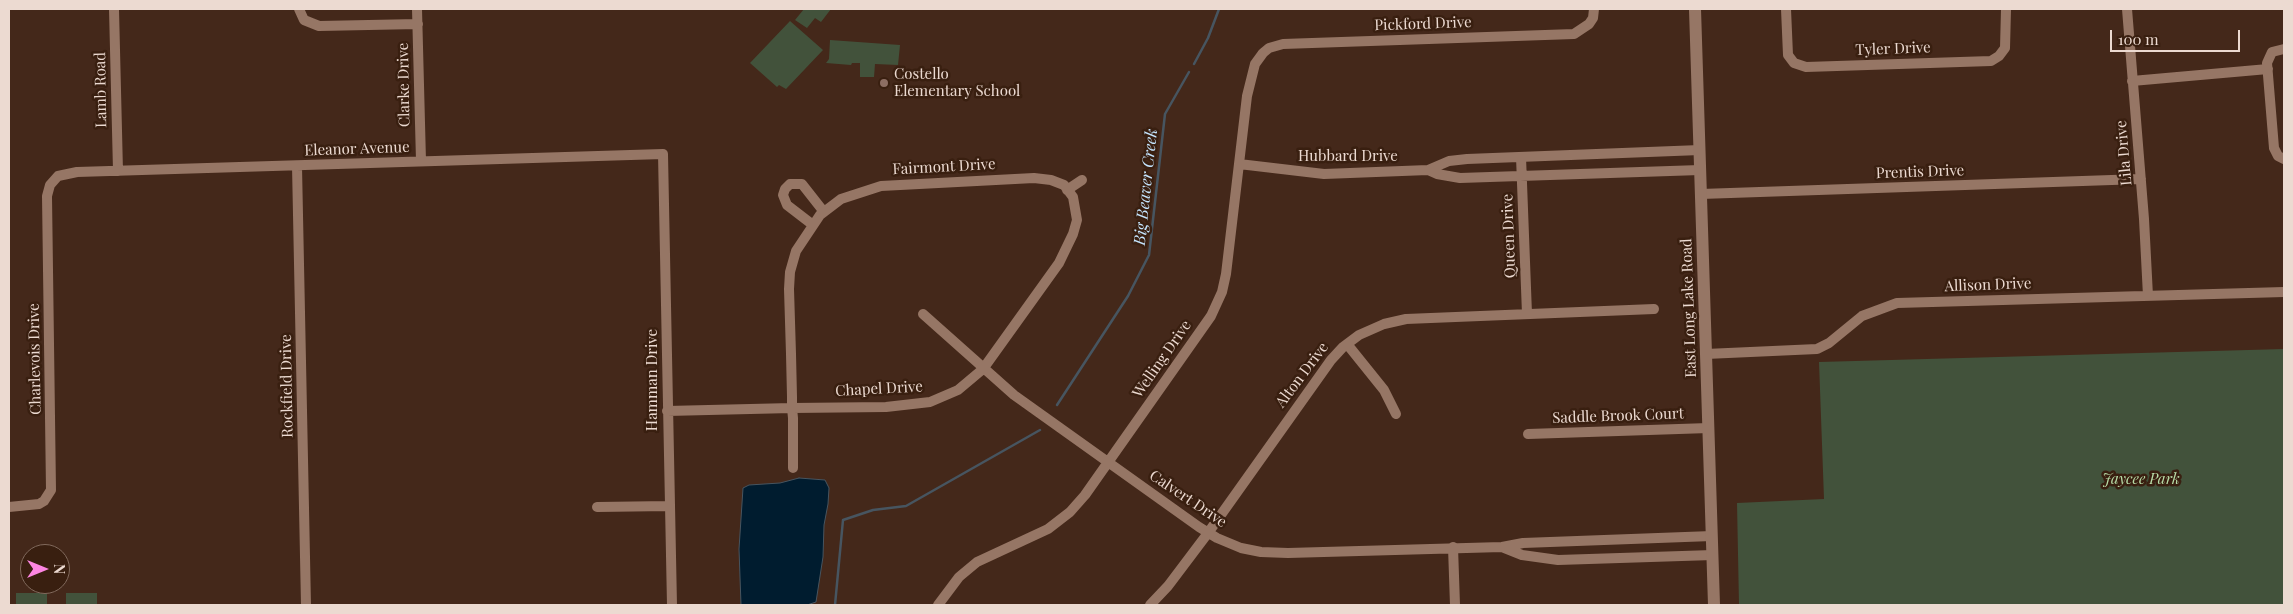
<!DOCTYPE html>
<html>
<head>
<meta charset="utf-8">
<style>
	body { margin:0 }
	#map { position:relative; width:2293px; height:614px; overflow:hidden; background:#44281a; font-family:"Playfair Display",serif }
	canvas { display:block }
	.frame { position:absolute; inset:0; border:10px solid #ecdad1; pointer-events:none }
	.north { position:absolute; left:20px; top:544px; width:50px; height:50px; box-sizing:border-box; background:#391f10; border:1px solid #816a5d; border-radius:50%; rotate:90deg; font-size:14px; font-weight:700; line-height:20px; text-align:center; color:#ecdad1 }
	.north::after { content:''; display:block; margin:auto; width:18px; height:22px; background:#fd86e2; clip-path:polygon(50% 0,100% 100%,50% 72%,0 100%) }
	.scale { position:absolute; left:2110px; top:30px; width:130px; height:22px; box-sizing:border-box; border:2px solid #ecdad1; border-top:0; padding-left:6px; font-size:15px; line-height:18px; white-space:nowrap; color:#ecdad1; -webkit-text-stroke:4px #391f10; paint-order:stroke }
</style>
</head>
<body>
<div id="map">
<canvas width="2293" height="614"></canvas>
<div class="frame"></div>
<div class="north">N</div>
<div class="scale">100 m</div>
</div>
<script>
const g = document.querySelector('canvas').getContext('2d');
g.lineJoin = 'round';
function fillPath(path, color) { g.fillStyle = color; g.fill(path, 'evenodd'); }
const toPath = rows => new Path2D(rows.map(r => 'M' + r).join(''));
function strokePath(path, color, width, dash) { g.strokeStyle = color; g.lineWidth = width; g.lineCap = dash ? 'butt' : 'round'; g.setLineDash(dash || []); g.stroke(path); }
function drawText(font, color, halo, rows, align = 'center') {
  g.font = font + ' "Playfair Display",serif'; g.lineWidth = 5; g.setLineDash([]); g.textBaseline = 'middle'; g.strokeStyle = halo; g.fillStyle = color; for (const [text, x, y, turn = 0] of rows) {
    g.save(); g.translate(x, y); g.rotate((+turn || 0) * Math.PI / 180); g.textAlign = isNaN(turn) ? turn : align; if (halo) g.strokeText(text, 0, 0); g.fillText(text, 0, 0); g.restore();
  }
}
fillPath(toPath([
	[804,9,831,9,821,22,815,18,807,28,795,20],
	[790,21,823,50,786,89,779,85,777,87,750,63],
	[830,40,900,45,898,65,875,64,874,77,860,77,860,63,852,63,851,65,826,63,829,59],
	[2284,349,2284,605,1739,605,1737,503,1824,499,1819,362],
	[16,593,47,593,47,605,16,605],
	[66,593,97,593,97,605,66,605]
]), '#42523b');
const water = toPath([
	[799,478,825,480,829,488,828,504,824,525,823,557,816,602,807,605,741,605,739,549,743,488,749,485,780,483,799,478]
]);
fillPath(water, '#001c2f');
strokePath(water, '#475560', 1);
strokePath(toPath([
	[1194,64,1208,38,1219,9],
	[1057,405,1128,296,1149,255,1165,114,1189,72],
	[835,605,843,520,873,510,906,506,1040,430]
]), '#475560', 2.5);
strokePath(toPath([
	[114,9,118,171],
	[299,9,304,20,319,26,418,24],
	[417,9,421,161],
	[1786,9,1788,55,1794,63,1806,67,1991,61,1999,56,2005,48,2006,9],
	[2127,9,2144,219,2148,296],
	[2284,49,2272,52,2267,63,2274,148,2278,156,2284,159],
	[2132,81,2268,69],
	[1521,157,1527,314],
	[1239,164,1324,174,1428,170,1449,161,1467,159,1700,150],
	[297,166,306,605],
	[1428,170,1437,174,1460,178,1700,170],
	[1067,190,1082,180],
	[1701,194,2141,179],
	[813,225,787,205,783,195,785,189,790,184,802,184,824,212],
	[923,314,1014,395,1199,527,1217,538,1241,548,1261,552,1288,553,1502,547,1523,543,1712,536],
	[1347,344,1384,390,1396,414],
	[1706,354,1817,349,1829,343,1862,316,1897,303,2284,292],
	[667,411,792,408,886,407,930,402,958,390,983,369,1059,263,1073,234,1077,220,1073,197,1064,185,1051,180,1034,178,881,186,841,199,820,215,796,251,790,272,789,289,791,354,792,397,792,408,793,418,793,468],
	[1528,434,1709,428],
	[9,507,39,504,44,501,51,490,47,196,50,185,58,176,77,172,663,154,672,605],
	[597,507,669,506],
	[1453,547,1455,605],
	[1502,547,1522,555,1558,560,1713,555],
	[938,605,959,577,977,562,1048,529,1070,512,1085,495,1211,316,1222,292,1226,274,1247,96,1255,64,1263,53,1269,48,1283,44,1574,34,1589,24,1593,18,1594,9],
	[1150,605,1168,586,1208,533,1331,360,1343,347,1359,335,1384,324,1406,319,1654,309]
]), '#967665', 10);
strokePath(toPath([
	[1695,9,1714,605]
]), '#967665', 12);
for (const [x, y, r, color] of [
	[884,83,5,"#8d6e63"]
]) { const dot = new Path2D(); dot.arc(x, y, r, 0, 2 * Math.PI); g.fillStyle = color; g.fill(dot); strokePath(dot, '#391f10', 2); }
drawText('15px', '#ecdad1', '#391f10', [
	["Pickford Drive",1423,24,-2],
	["Tyler Drive",1893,49,-2],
	["Clarke Drive",404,85,-91],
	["Lamb Road",101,90,-91],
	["Eleanor Avenue",357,149,-2],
	["Lila Drive",2124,153,-95],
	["Hubbard Drive",1348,156],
	["Fairmont Drive",944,167,-3],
	["Prentis Drive",1920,172,-2],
	["Queen Drive",1509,236,-92],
	["Allison Drive",1988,285,-2],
	["East Long Lake Road",1689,308,-92],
	["Charlevois Drive",35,359,-91],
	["Welling Drive",1162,359,-55],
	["Alton Drive",1302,375,-53],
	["Hamman Drive",652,380,-90],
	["Rockfield Drive",287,386,-91],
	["Chapel Drive",879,389,-3],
	["Saddle Brook Court",1618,416,-2],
	["Calvert Drive",1188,499,34]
]);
drawText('15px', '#ecdad1', '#391f10', [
	["Costello",894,74],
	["Elementary School",894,91]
], 'left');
drawText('italic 15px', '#b8dda8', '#391f10', [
	["Jaycee Park",2141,479]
]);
drawText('italic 16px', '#c5e5fe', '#391f10', [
	["Big Beaver Creek",1146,187,-84]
]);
</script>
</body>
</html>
